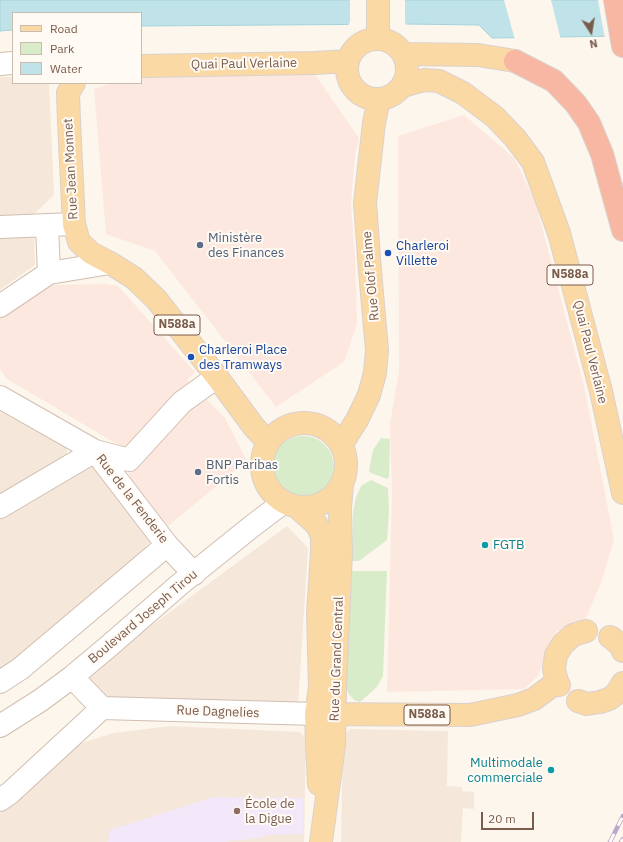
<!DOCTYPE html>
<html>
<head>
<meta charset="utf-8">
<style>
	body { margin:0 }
	#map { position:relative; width:623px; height:842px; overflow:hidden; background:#fdf6ec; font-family:"IBM Plex Sans",sans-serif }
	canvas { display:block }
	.legend { position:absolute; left:12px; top:12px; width:130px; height:72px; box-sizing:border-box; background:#fffaf3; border:1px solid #cabbb1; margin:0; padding:5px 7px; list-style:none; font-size:12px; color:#7a5c4d }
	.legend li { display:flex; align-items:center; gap:8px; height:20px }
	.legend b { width:20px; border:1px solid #cabbb1 }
	.north { position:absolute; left:571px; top:12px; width:40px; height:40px; -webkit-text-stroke:3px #fffaf3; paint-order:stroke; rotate:168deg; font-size:11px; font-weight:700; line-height:16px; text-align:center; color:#7a5c4d }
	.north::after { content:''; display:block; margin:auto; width:14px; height:18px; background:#7a5c4d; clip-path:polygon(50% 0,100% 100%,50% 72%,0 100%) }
	.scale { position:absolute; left:481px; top:812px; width:53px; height:18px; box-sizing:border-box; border:2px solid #7a5c4d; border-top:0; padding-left:5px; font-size:12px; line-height:14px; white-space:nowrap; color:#7a5c4d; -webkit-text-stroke:3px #fffaf3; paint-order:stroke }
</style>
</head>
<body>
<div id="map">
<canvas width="623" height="842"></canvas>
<ul class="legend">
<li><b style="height:5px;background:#fbd9a5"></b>Road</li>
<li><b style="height:11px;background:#d8ecc9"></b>Park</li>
<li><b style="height:11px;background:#bfe3e8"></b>Water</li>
</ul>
<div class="north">N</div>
<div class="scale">20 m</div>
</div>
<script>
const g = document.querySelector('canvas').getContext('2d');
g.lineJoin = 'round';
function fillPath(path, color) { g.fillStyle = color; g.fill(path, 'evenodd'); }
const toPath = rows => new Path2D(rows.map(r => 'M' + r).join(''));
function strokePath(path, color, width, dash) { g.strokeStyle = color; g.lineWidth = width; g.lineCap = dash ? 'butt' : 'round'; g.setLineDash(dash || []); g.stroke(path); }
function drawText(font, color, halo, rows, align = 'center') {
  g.font = font + ' "IBM Plex Sans",sans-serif'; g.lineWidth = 4; g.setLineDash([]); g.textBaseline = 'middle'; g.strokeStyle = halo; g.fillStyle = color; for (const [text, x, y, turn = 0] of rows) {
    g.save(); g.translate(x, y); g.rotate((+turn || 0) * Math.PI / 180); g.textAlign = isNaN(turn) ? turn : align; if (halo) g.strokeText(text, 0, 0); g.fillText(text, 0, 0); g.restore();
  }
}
fillPath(toPath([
	[0,77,13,77,13,83,48,83,49,84,54,195,32,216,0,217],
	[34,236,35,265,0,290,0,237],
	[0,404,67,442,67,458,0,498],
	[91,465,146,533,150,542,115,581,7,667,0,670,0,517],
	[287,526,308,548,298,707,102,704,84,675],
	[171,726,300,732,306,738,304,842,0,842,0,813,5,810,73,746,113,733],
	[350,729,448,731,447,786,462,787,462,791,474,792,474,809,463,808,461,842,341,842,343,736]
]), '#f5e8da');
fillPath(toPath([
	[311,69,359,138,355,155,351,205,355,255,357,324,344,362,276,407,155,251,106,234,94,89,112,83,141,83,141,76],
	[464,115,514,158,535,201,584,386,614,539,602,580,586,618,557,631,538,676,524,689,387,692,392,492,390,424,399,371,398,136],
	[106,284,118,286,195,372,187,380,225,418,247,461,168,526,129,476,127,450,7,379,0,369,0,317,49,285]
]), '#fde8e0');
fillPath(toPath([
	[213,797,303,798,303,834,266,835,260,838,222,842,108,842,110,830,132,823]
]), '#f3e8fa');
fillPath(toPath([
	'272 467a31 31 0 1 1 62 0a31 31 0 1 1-62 0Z',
	[381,438,390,439,389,477,387,479,371,473,369,471,373,450],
	[371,480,377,483,388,488,389,511,387,540,359,561,352,561,353,512,356,497,361,486],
	[352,571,387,571,383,676,377,687,360,702,354,700,348,693,346,684]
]), '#d8ecc9');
const water = toPath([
	[0,0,623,0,623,36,492,38,479,25,406,24,141,26,141,13,13,13,13,30,0,31,0,0]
]);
fillPath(water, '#bfe3e8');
strokePath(water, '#a5d3da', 1);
fillPath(toPath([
	[350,0,405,0,405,22,406,26,347,27,350,22],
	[504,0,551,0,561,40,515,40],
	[598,0,623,0,623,38,605,39]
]), '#fdf6ec');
const minor = toPath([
	[0,64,13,63],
	[47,226,49,273],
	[0,227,74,224],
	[0,306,49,273,110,263],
	[0,397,95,451,167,545,194,574],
	[0,507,95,451,129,460,182,402,217,377],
	[72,677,102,708],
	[0,682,20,669,167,545],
	[102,708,316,714],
	[0,726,41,700,72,677,109,646,179,585,251,527,284,502],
	[0,800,10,793,102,708]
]);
const major = toPath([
	[378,38,378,0],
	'347 69a30 30 0 1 1 60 0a30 30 0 1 1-60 0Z',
	[404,54,478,55,515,61],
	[141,66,315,63,348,61],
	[74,83,68,93,69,121,74,224,79,242,91,253,110,263,134,278,156,299,217,377,254,427,268,442],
	[403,86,424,80,439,81,463,93,495,117,515,138,533,162,559,233,601,391,623,493],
	'262 465a42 42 0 1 1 84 0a42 42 0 1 1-84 0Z',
	[341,445,357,420,369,395,375,373,377,350,370,271,365,203,374,123,379,99],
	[297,507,317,525,322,536,322,552,318,614,320,687,316,714,317,744,319,784],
	[610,637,612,638,621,646,623,651],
	[559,685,557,682,554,669,556,655,563,644,573,635,586,631],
	[578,701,587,704,600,702,609,699,616,694,623,683],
	[320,714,470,715,518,705,534,699,557,682],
	[321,842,334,745,335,687,341,552,340,508,342,484]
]);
const highway = toPath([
	[615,0,623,46],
	[515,61,554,81,576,104,589,123,602,154,623,230]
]);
strokePath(minor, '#d1beb0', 24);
strokePath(major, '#dad1cd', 24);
strokePath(highway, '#dad1cd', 24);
strokePath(minor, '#fff', 22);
strokePath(major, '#fbd9a5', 22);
strokePath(highway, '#f7b7a3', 22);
const rail = toPath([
	[610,842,623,816],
	[621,842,623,839]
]);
strokePath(rail, '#b9a8c9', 4.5);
strokePath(rail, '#fffaf3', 3, [9]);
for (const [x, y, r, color] of [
	[200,245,4,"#5c6f8a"],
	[388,253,4,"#1a4fb4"],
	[191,357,4,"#1a4fb4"],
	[198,472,4,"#5c6f8a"],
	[485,545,4,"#0f9aa8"],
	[551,770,4,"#0f9aa8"],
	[237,811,4,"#8d6e63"]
]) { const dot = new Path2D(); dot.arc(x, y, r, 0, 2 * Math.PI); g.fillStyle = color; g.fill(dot); strokePath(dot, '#fffaf3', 1.5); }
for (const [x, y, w] of [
	[570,275,46],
	[177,325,46],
	[427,715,46]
]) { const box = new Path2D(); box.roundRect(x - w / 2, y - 10, w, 20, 3); g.fillStyle = '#fffaf3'; g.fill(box); strokePath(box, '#7a5c4d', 1); }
drawText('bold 12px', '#7a5c4d', null, [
	["N588a",570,275],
	["N588a",177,325],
	["N588a",427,715]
]);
drawText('13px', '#7a5c4d', '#fffaf3', [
	["Quai Paul Verlaine",244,64,-1],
	["Rue Jean Monnet",71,169,-93],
	["Rue Olof Palme",371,276,-95],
	["Quai Paul Verlaine",590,352,76],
	["Rue de la Fenderie",132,499,52],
	["Boulevard Joseph Tirou",143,617,-40],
	["Rue du Grand Central",337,659,-88],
	["Rue Dagnelies",218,712,2]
]);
drawText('13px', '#4e5e75', '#fffaf3', [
	["Ministère",208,238],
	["des Finances",208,253],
	["BNP Paribas",206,465],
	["Fortis",206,480]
], 'left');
drawText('13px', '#164399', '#fffaf3', [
	["Charleroi",396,246],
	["Villette",396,261],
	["Charleroi Place",199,350],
	["des Tramways",199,365]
], 'left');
drawText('13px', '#0d838f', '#fffaf3', [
	["FGTB",493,545],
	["Multimodale",543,763,"right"],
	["commerciale",543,778,"right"]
], 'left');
drawText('13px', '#785e54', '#fffaf3', [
	["École de",245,804],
	["la Digue",245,819]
], 'left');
</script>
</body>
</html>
